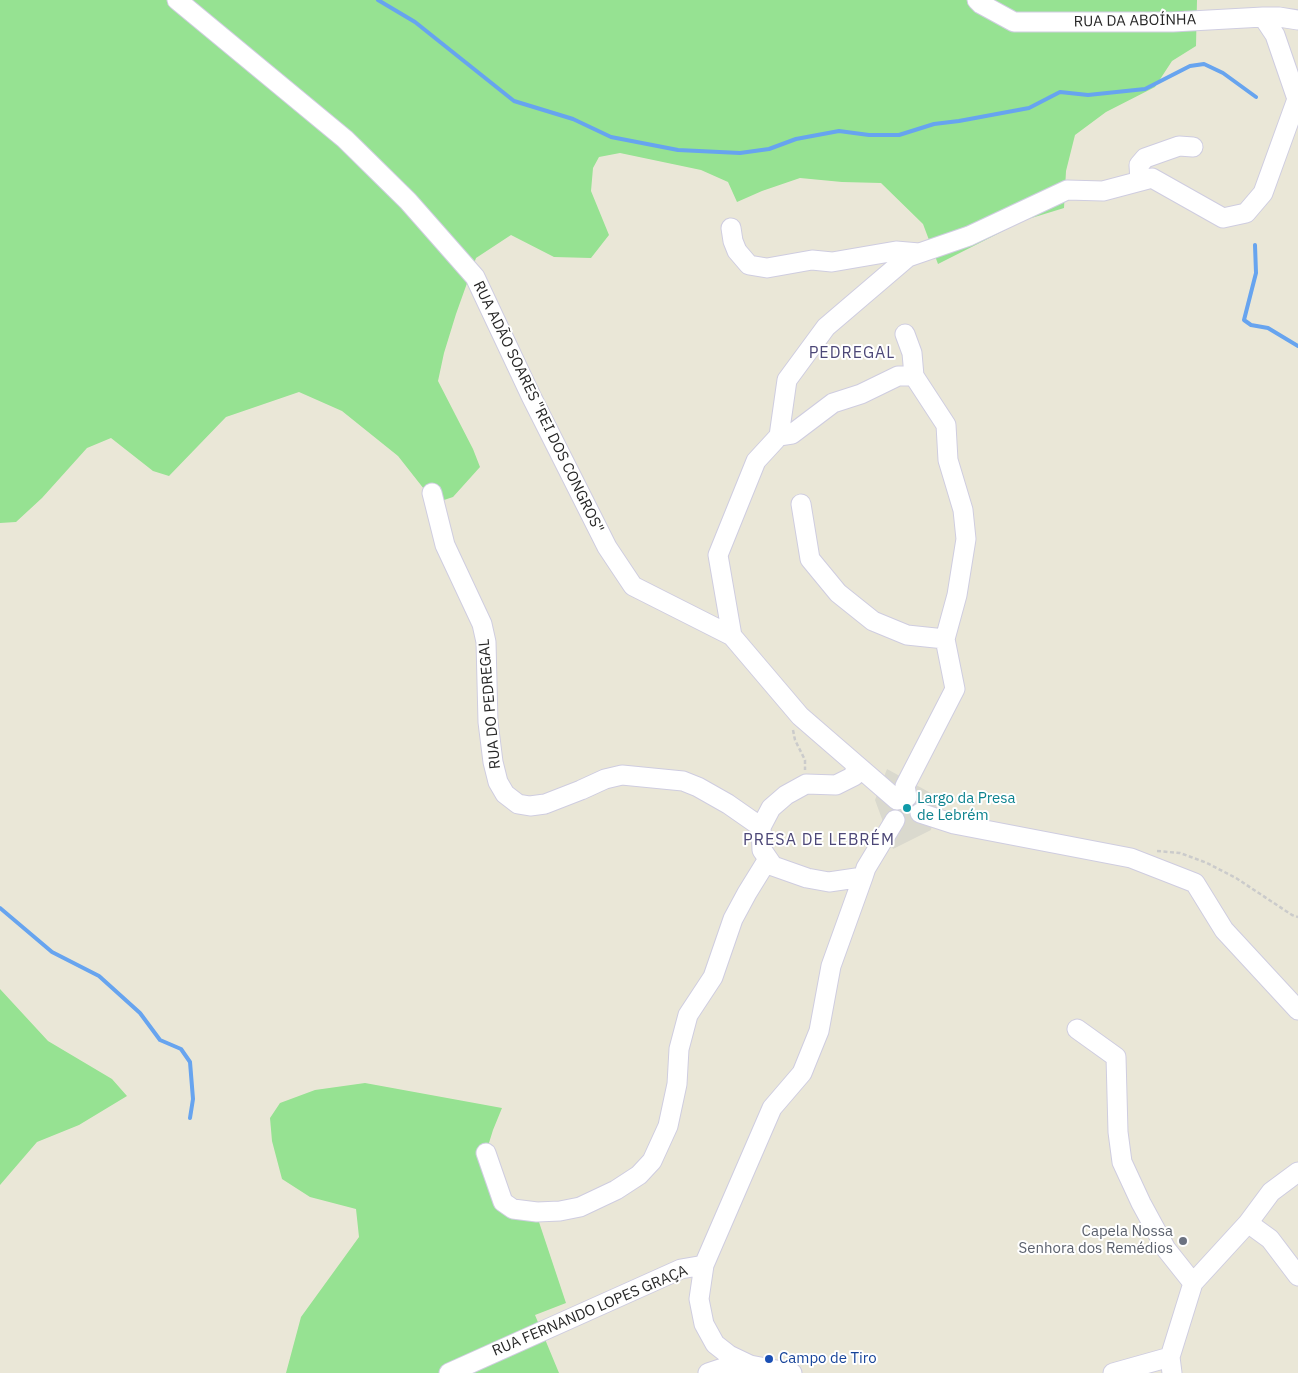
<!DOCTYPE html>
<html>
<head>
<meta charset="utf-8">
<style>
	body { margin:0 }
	canvas { display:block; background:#eae7d7 }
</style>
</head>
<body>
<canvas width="1298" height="1373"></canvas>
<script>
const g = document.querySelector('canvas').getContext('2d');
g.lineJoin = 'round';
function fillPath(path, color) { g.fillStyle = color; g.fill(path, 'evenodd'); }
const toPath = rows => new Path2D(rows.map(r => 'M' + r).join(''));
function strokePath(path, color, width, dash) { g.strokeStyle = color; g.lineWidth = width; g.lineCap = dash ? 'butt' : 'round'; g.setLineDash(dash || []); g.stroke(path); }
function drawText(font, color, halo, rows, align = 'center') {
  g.font = font + ' "IBM Plex Sans",sans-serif'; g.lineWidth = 4; g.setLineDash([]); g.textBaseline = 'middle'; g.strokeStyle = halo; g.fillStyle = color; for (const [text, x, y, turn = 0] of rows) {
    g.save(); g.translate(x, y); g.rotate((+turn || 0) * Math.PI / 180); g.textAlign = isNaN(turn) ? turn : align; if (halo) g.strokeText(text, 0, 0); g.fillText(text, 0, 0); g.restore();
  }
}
fillPath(toPath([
	[0,0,1197,0,1196,46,1172,61,1155,87,1106,112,1075,135,1066,171,1064,208,1025,220,938,264,923,224,881,183,842,182,800,178,762,191,737,202,728,182,701,170,620,153,599,157,593,168,591,191,609,235,591,258,554,257,511,235,476,258,456,314,444,353,438,381,473,449,480,467,453,497,435,503,398,456,342,411,299,392,226,417,169,476,153,471,111,438,87,448,42,498,16,522,0,523],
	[0,989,48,1041,112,1079,127,1096,79,1125,37,1142,0,1185],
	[365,1083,502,1108,493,1130,484,1159,503,1211,535,1210,566,1303,535,1315,559,1373,286,1373,301,1317,359,1237,356,1209,310,1197,282,1179,272,1141,270,1118,280,1103,315,1090]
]), '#96e292');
fillPath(toPath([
	[887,769,938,797,931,830,893,849,875,800]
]), '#dad9ce');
strokePath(toPath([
	[378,0,415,22,514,101,573,119,611,137,678,150,740,153,769,149,796,139,839,131,869,135,899,135,934,124,959,121,1029,108,1060,92,1088,95,1145,89,1190,66,1204,64,1223,73,1256,97],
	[1255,245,1256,273,1244,320,1251,325,1268,328,1298,346],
	[0,908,52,952,99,976,140,1013,160,1040,181,1049,190,1062,193,1099,190,1118]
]), '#67a4ef', 4);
const minor = toPath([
	[177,0,345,139,408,201,475,277,531,396,607,547,633,586,732,636],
	[977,0,981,4,1014,22,1173,22,1263,17,1279,17,1298,20],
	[1140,181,1139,165,1145,158,1179,146,1193,147],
	[731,228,733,241,737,251,749,265,767,268,812,260,832,262,896,251,919,253],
	[905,334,912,353,914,376],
	[779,436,792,434,833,403,861,394,898,376,914,376,946,425,948,460,963,510,966,539,957,595,945,639,955,689,905,786,907,797],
	[432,493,445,545,482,624,486,642,488,722,493,762,498,782,505,794,518,804,530,806,545,804,581,790,605,779,622,775,683,781,698,787,728,804,761,827],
	[801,504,810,559,838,593,873,621,907,635,945,639],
	[856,765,854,776,836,785,806,784,786,795,771,808,761,827,762,850,773,866,807,878,829,882,863,877],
	[897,800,800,716,732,636,718,555,756,461,779,436,787,380,826,327,908,257,969,236,1067,190,1103,191,1152,178,1223,218,1246,213,1263,193,1297,99,1275,35,1263,17],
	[920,813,954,824,1131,858,1195,883,1224,930,1298,1010],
	[1077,1029,1116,1057,1118,1132,1122,1162,1141,1203,1166,1249,1193,1283],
	[486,1153,503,1202,513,1209,537,1212,560,1211,580,1207,616,1190,639,1175,652,1161,668,1126,677,1084,679,1049,688,1015,713,977,733,919,747,893,768,859],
	[1248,1223,1270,1239,1298,1276],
	[750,1365,729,1355,715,1344,704,1324,699,1299,704,1265,772,1108,802,1073,819,1031,831,966,863,877,866,868,895,820],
	[449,1373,681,1269,704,1265],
	[708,1373,720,1369,750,1365,792,1373],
	[1113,1373,1170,1357],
	[1172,1373,1170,1357,1193,1283,1248,1223,1271,1192,1298,1172]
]);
strokePath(minor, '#cfcde0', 21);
strokePath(toPath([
	[793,730,795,740,805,760,805,770],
	[1157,851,1180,853,1207,863,1236,878,1292,915,1298,917]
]), '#cbcbcb', 2.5, [4, 2.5]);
strokePath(minor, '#fff', 19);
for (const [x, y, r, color] of [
	[907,808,5,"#0f9aa8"],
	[1183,1241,5,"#6b7280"],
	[769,1359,5,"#1a4fb4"]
]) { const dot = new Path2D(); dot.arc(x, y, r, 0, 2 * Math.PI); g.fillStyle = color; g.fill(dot); strokePath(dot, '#fff', 2); }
drawText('15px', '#272727', '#fff', [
	["RUA DA ABOÍNHA",1135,21,-1],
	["RUA ADÃO SOARES \"REI DOS CONGROS\"",538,407,64],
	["RUA DO PEDREGAL",490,704,-95],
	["RUA FERNANDO LOPES GRAÇA",590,1311,-23]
]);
drawText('15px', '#0d838f', '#fff', [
	["Largo da Presa",917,799],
	["de Lebrém",917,816]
], 'left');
drawText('15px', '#5b616d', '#fff', [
	["Capela Nossa",1173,1232],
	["Senhora dos Remédios",1173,1249]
], 'right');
drawText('15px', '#164399', '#fff', [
	["Campo de Tiro",779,1359]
], 'left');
g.letterSpacing = '1px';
drawText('16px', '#4c4777', '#fff', [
	["PEDREGAL",852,353],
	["PRESA DE LEBRÉM",819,840]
]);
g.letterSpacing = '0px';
</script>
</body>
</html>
